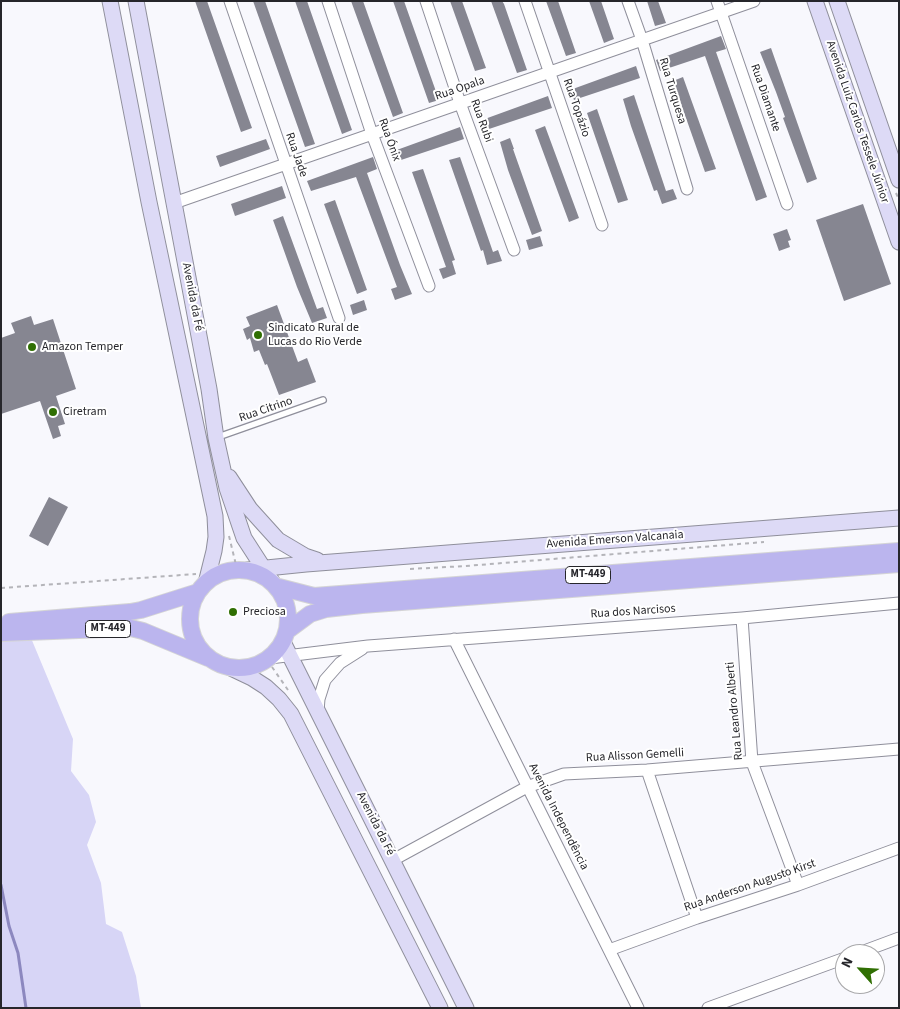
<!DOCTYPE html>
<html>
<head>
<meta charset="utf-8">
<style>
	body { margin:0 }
	#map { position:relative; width:900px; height:1009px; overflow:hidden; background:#f8f8fd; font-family:"Source Sans 3",sans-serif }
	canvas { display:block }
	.frame { position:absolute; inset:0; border:2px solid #26262b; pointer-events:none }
	.north { position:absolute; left:835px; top:944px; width:50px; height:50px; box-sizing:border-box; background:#fff; border:1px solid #a8a8aa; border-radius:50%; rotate:296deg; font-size:14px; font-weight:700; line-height:20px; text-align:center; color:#26262b }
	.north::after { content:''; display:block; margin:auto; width:18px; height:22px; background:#306f03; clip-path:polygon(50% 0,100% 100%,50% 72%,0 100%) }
</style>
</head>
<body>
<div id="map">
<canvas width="900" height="1009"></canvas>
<div class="frame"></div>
<div class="north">N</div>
</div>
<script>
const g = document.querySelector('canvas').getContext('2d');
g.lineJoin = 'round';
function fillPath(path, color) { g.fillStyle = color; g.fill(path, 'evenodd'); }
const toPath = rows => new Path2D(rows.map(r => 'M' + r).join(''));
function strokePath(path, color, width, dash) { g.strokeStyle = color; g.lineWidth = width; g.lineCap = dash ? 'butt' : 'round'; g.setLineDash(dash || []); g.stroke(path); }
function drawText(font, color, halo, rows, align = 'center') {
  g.font = font + ' "Source Sans 3",sans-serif'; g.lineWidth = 4; g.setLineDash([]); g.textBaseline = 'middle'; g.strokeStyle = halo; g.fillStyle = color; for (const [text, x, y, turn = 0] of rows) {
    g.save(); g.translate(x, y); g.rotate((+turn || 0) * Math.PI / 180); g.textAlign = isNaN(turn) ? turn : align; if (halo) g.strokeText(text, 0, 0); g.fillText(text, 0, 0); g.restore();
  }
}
fillPath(toPath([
	[31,638,73,739,71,771,89,795,96,822,87,845,101,883,106,924,122,932,136,976,141,1008,1,1008,1,640]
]), '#d7d5f6');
strokePath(toPath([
	[1,885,9,926,18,953,26,1008]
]), '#8c88bf', 3);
fillPath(toPath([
	[195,1,207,1,252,128,241,132],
	[253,1,265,1,315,144,305,147],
	[295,1,307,1,352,130,342,134],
	[351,1,363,1,403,113,393,117],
	[393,1,404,1,439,100,429,103],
	[450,1,462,1,486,68,475,71],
	[491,1,502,1,504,4,527,70,517,73],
	[546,1,558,1,576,53,566,56],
	[589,1,601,1,614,39,604,43],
	[647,1,658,1,666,23,655,26],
	[721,36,726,49,716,52,767,197,756,201,705,56,660,71,656,60],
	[771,48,817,179,807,183,783,118,785,117,776,92,760,52],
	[636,66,640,78,574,100,570,90],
	[683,77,716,169,705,172,673,81],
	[634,95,666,191,673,189,677,199,662,204,657,190,654,191,631,126,623,99],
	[548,96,552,108,486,130,482,120],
	[597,109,628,200,618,203,587,113],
	[545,126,579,218,569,222,535,130],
	[460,127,464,139,398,161,394,151],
	[510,138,514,149,513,149,542,231,532,235,508,170,500,142],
	[266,139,270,149,220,167,216,156],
	[373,157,377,169,367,173,400,265,412,294,395,300,391,289,397,287,356,177,311,191,307,181],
	[460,157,493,252,498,250,502,261,487,265,483,250,481,251,449,160],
	[423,169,455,260,452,261,456,274,443,279,439,269,446,267,412,172],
	[282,186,286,198,235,216,231,204],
	[335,200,367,290,357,294,324,204],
	[863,204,891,284,844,301,816,220],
	[283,216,317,309,323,307,327,318,312,323,297,287,273,220],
	[787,229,791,240,788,241,790,247,779,251,773,234],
	[540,236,543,246,529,250,526,240],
	[364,300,367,310,353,315,350,305],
	[277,305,298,362,307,358,316,382,279,395,267,364,265,365,259,350,254,352,250,338,247,340,243,329,250,326,246,317],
	[31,316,34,325,53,319,76,389,56,396,65,424,58,426,61,436,53,439,40,401,1,414,1,338,15,333,11,323],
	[49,497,68,507,48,546,29,536]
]), '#868691');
const lane = toPath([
	[218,437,323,400]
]);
const street = toPath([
	[230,1,339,318],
	[328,1,372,134,429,286],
	[426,1,460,103,514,250],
	[525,1,602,225],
	[628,1,642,40,687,189],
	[717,1,787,204],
	[174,203,754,1],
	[742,618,752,762,798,885],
	[454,639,638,1008],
	[270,658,368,646,742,618,899,603],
	[318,711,319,699,325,680,340,663,362,649],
	[647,770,697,918],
	[393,860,527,787,564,774,647,770,899,749],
	[609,950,697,918,798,885,899,848],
	[856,954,899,938],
	[708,1008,845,958]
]);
const secondary = toPath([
	[110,1,149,202,215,516,216,537,214,551,206,583],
	[136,1,209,389,216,438,227,488,244,538,273,583],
	[815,1,899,242],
	[837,1,899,180],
	[229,477,250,509,278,540,305,556,317,560],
	[247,570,306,564,899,518],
	[283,642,466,1008],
	[231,668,252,678,266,687,279,699,291,714,440,1008]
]);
const primary = toPath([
	'190 619a49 49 0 1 1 98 0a49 49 0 1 1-98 0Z',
	[279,587,314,596,899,551],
	[9,622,130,612,141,610,198,592],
	[287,631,310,614,326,609,362,605,899,564],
	[1,633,131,628,143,631,208,658]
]);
strokePath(lane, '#8f8f9b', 8);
strokePath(street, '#8f8f9b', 13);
strokePath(secondary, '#8f8f9b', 17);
strokePath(primary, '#d4d4d5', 18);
strokePath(toPath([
	[896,193,899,200],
	[229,536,236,565],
	[410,569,466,566,764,542],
	[1,588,196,574],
	[272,667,288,690]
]), '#b4b4b9', 2, [4, 4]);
strokePath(lane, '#fff', 5.5);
strokePath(street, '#fff', 11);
strokePath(secondary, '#dddaf6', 15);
strokePath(primary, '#bbb5ee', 16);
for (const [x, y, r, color] of [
	[258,335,5,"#306f03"],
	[32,347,5,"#306f03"],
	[53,412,5,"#306f03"],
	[233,612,5,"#306f03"]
]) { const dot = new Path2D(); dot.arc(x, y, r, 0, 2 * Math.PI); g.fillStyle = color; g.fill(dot); strokePath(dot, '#fff', 2); }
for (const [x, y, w] of [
	[588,575,45],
	[108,629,45]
]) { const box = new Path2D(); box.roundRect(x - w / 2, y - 8.5, w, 17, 4); g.fillStyle = '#fff'; g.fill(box); strokePath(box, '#26262b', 1); }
drawText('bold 11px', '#26262b', null, [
	["MT-449",588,575],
	["MT-449",108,629]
]);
drawText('12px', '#26262b', '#fff', [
	["Rua Opala",460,89,-19],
	["Rua Turquesa",672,91,73],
	["Rua Diamante",765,98,71],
	["Rua Topázio",576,108,71],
	["Rua Rubi",481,121,70],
	["Avenida Luiz Carlos Tessele Júnior",857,122,71],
	["Rua Ónix",389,140,70],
	["Rua Jade",296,155,71],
	["Avenida da Fé",192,297,79],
	["Rua Citrino",266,410,-19],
	["Avenida Emerson Valcanaia",615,540,-4],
	["Rua dos Narcisos",633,612,-4],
	["Rua Leandro Alberti",735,711,-95],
	["Rua Alisson Gemelli",635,756,-3],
	["Avenida Independência",558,817,63],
	["Avenida da Fé",375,824,63],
	["Rua Anderson Augusto Kirst",750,886,-19]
]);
drawText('12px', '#26262b', '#fff', [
	["Sindicato Rural de",268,328],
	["Lucas do Rio Verde",268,342],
	["Amazon Temper",42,347],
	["Ciretram",63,412],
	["Preciosa",243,612]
], 'left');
</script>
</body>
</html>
